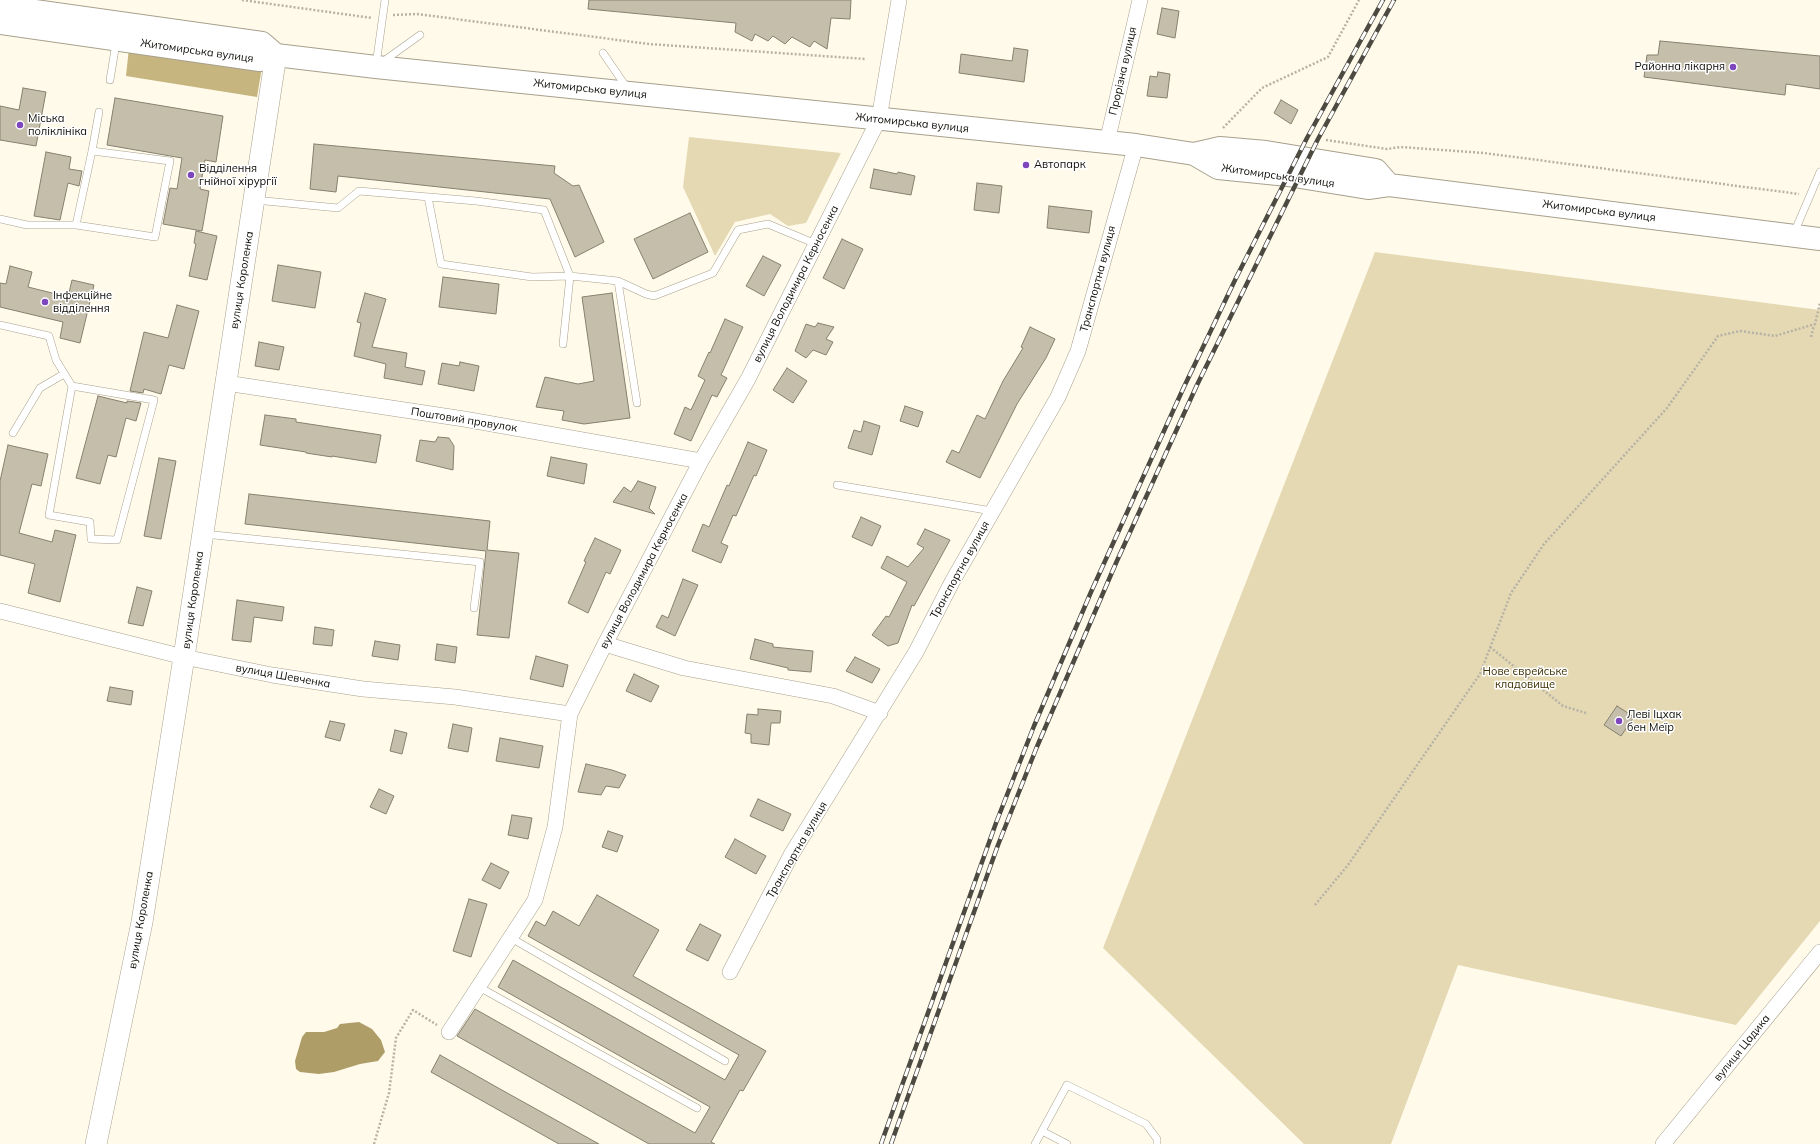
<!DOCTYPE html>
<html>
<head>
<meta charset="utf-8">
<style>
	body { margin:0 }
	canvas { display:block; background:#fffaea }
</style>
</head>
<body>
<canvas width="1820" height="1144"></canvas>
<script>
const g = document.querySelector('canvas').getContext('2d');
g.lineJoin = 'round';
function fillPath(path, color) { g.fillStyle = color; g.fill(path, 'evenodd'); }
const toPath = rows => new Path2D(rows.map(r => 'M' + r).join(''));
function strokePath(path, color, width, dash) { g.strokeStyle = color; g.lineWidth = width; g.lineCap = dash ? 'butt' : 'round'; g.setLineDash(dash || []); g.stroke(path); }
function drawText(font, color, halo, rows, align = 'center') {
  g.font = font + ' Mulish,sans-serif'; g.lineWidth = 3; g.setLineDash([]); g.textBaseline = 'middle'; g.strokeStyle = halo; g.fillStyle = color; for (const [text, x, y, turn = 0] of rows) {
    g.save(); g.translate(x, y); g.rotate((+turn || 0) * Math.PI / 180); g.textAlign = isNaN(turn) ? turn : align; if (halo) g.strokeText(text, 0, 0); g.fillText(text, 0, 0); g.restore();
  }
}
fillPath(toPath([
	[689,137,841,153,806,223,788,226,770,214,735,222,715,256,683,187],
	[1375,252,1820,310,1820,921,1736,1025,1458,965,1391,1144,1304,1144,1103,948]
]), '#e5d9b4');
fillPath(toPath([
	[129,48,262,67,257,97,126,76]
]), '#c7b57f');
fillPath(toPath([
	[359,1022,372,1029,381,1040,385,1052,378,1061,360,1064,334,1072,319,1074,300,1072,296,1069,295,1061,302,1037,306,1032,324,1032,337,1028,340,1024]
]), '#af9d68');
const building = toPath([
	[589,0,851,0,850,19,831,18,827,49,814,41,810,47,792,37,785,44,773,36,768,41,755,34,752,41,735,32,736,23,588,9,589,0],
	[1162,8,1179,11,1175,38,1157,34,1162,8],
	[1660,41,1820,56,1820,89,1786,84,1785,95,1644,77,1647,55,1658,55,1660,41],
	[1014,48,1028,50,1024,82,959,73,961,54,1012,61,1014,48],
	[1158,72,1170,74,1167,98,1147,96,1150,76,1157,77,1158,72],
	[23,88,46,92,36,146,0,140,0,106,19,110,23,88],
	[115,98,223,116,216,162,205,160,200,189,209,191,202,231,163,224,170,188,177,189,182,158,107,145,115,98],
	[1281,100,1298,110,1291,124,1274,113,1281,100],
	[314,144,555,166,554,173,573,186,579,185,604,242,575,257,550,199,338,176,336,192,310,189,314,144],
	[46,152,71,157,69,169,82,171,79,186,68,183,60,220,34,216,46,152],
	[874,169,897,174,898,172,915,176,911,195,870,188,874,169],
	[977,183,1002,186,999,213,974,210,977,183],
	[1049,206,1092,211,1089,233,1047,228,1049,206],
	[690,213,708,252,653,279,634,239,690,213],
	[196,231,217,236,207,280,189,276,196,244,194,243,196,231],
	[842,239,863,249,844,289,823,278,842,239],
	[763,256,781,265,764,296,746,286,763,256],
	[278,265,321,272,315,308,272,301,278,265],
	[10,266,32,272,28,287,68,297,72,280,94,285,80,343,60,338,63,322,0,307,0,283,6,284,10,266],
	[443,277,499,284,496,314,439,307,443,277],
	[365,293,386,299,372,347,407,353,405,367,425,371,422,385,384,378,386,364,354,356,361,323,357,322,365,293],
	[612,293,630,418,584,424,562,420,564,411,536,407,545,377,578,384,594,381,582,297,612,293],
	[177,305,199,311,184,369,169,365,161,394,144,389,143,393,130,391,144,332,168,338,177,305],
	[725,319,743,327,721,375,727,378,717,397,712,395,691,441,674,434,685,407,691,410,705,380,698,376,709,352,710,353,725,319],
	[818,323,834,327,826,339,833,342,826,355,813,350,806,358,795,351,806,324,815,327,818,323],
	[1030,327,1055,339,1046,358,1017,404,980,478,946,462,952,450,959,453,977,415,985,419,1003,381,1023,348,1021,347,1030,327],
	[259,342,284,347,279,370,255,366,259,342],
	[460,362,479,366,474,391,438,384,442,363,459,366,460,362],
	[787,368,807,381,793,403,773,390,787,368],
	[98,396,127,403,127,401,141,403,136,421,126,418,116,457,108,455,100,484,76,478,98,396],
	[905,406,923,412,918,427,900,421,905,406],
	[265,415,296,419,296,422,381,435,376,463,332,456,332,457,306,453,306,452,260,445,265,415],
	[864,421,880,426,872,455,848,448,854,430,861,432,864,421],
	[438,437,449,438,454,446,453,470,416,461,420,440,435,442,438,437],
	[748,442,767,450,756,476,754,475,736,516,733,515,721,543,728,546,721,563,692,551,703,524,709,527,727,485,729,486,748,442],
	[8,445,48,454,41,486,32,484,19,533,52,542,55,530,76,535,60,602,28,593,35,564,0,555,0,481,8,445],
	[551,457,587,464,584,484,547,476,551,457],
	[159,458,176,461,161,539,144,536,159,458],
	[638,481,656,487,649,508,655,514,613,502,624,487,631,492,638,481],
	[249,494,490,521,487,550,519,553,509,638,477,635,486,551,245,524,249,494],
	[861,517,881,526,872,546,852,537,861,517],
	[925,529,950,540,914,606,912,605,898,643,888,646,872,635,886,616,889,617,907,582,881,568,887,556,908,567,924,548,917,544,925,529],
	[595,538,621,550,610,574,606,572,588,613,568,603,586,562,584,561,595,538],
	[683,579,698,585,675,636,656,627,662,615,668,618,683,579],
	[137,587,152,591,143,626,128,623,137,587],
	[237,600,284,607,282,621,254,617,251,642,232,640,237,600],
	[315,627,334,630,332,646,313,644,315,627],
	[755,639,773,644,773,647,813,651,811,672,788,670,788,668,750,659,755,639],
	[375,641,400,645,398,660,372,656,375,641],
	[437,644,457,647,455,663,435,660,437,644],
	[536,656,568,665,563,687,530,679,536,656],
	[855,657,880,669,872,683,846,671,855,657],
	[634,674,659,686,651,702,626,691,634,674],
	[110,687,133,691,131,705,107,701,110,687],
	[1617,706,1634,717,1621,736,1604,725,1617,706],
	[758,709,781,711,780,723,771,723,769,745,751,743,751,734,745,733,747,714,758,715,758,709],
	[330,721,345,724,340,741,325,737,330,721],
	[453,724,472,728,468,752,448,748,453,724],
	[395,730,407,733,402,754,390,751,395,730],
	[500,738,543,746,539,768,496,761,500,738],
	[586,764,612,770,626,775,619,788,606,786,601,795,578,792,586,764],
	[379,789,394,796,386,814,370,807,379,789],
	[758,799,791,814,783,831,750,816,758,799],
	[512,815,532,818,528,839,508,835,512,815],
	[608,831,623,836,617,852,602,847,608,831],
	[735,839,766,856,756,874,725,857,735,839],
	[491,863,509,872,500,889,482,880,491,863],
	[597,895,659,930,633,976,766,1051,743,1091,740,1090,711,1142,715,1144,649,1144,457,1036,475,1009,695,1133,710,1107,498,987,513,960,725,1080,739,1055,528,936,536,921,545,926,553,911,579,926,597,895],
	[469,899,487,904,471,957,453,951,469,899],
	[700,924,721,935,708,961,686,950,700,924],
	[440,1055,500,1089,599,1144,559,1144,431,1072,440,1055]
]);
fillPath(building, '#c5beab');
strokePath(building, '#86806e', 1);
const lane = toPath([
	[603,53,627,88],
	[381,63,420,35],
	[376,65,385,0],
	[110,80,116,43],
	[92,151,170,161,155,237,76,225,92,151,99,112],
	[428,197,441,264,532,277,570,276,618,281],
	[255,200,338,208,359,191,476,201,544,210,570,276,563,344],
	[0,219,27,225,76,225],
	[1794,233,1820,172],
	[0,325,49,336,56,360,72,386,154,400,117,540,91,539,90,522,49,515,72,386],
	[637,403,618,281,646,294,654,296,713,273,738,230,768,224,816,244],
	[13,433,40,388,64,374],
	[837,485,992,511],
	[204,534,480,562,474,608],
	[511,938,725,1061],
	[479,987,697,1108],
	[1042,1131,1067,1085,1146,1124,1157,1139,1157,1144],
	[1035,1144,1042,1131,1067,1144]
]);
const street = toPath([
	[1107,142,1140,0],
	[226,383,464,419,701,461],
	[0,611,184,657,272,675,363,689,455,697,570,714],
	[605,644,684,668,833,696,880,713],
	[730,972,791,855,916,652,952,582,1058,397,1078,351,1136,145],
	[449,1032,535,900,555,827,570,714,605,644,701,461,748,379,879,119,899,0],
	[1663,1144,1820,952]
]);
const secondary = toPath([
	[96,1144,142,922,184,657,276,55]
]);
const primary = toPath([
	[0,6,262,43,276,55],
	[0,23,260,60,276,55,376,67,1136,145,1194,154,1218,168,1288,175,1368,188,1389,185,1820,239],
	[1194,154,1220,148,1266,152,1376,170,1389,185]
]);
strokePath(lane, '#a6a08d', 8);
strokePath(street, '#a6a08d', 16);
strokePath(secondary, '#a6a08d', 22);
strokePath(primary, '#a6a08d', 24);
strokePath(toPath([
	[242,0,372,18],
	[393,15,417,14,649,44,866,59],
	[1223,128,1262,88,1328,57,1359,0],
	[1326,140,1387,149,1401,147,1484,153,1799,194],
	[1811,337,1814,325],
	[1490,647,1563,706,1586,713],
	[1315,905,1348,865,1480,674,1511,593,1544,544,1667,408,1718,336,1740,331,1775,336,1815,324,1820,303],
	[374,1144,389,1093,396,1038,413,1010,437,1025]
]), '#b6b2a5', 2.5, [2, 2]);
strokePath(lane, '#fff', 7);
strokePath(street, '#fff', 15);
strokePath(secondary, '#fff', 21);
strokePath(primary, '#fff', 22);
const rail = toPath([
	[881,1144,996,823,1034,726,1091,592,1183,389,1236,278,1307,138,1383,0],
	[891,1144,998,845,1036,749,1116,563,1197,385,1318,139,1394,0]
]);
strokePath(rail, '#4d4a42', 4.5);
strokePath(rail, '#fff', 3, [9]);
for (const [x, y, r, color] of [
	[1733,67,4,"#7d46bd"],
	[20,125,4,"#7d46bd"],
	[1026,165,4,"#7d46bd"],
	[191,175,4,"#7d46bd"],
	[45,302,4,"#7d46bd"],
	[1619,721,4,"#7d46bd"]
]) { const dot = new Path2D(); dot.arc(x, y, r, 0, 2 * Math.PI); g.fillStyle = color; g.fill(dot); strokePath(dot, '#fff', 1.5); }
drawText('11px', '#0d0b06', '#fff', [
	["Житомирська вулиця",197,51,8],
	["Прорізна вулиця",1123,71,-77],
	["Житомирська вулиця",590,89,6],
	["Житомирська вулиця",912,123,6],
	["Житомирська вулиця",1278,176,8],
	["Житомирська вулиця",1599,211,7],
	["Транспортна вулиця",1098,279,-75],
	["вулиця Короленка",242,280,-81],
	["вулиця Володимира Керносенка",796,284,-63],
	["Поштовий провулок",464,420,9],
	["Транспортна вулиця",960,570,-61],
	["вулиця Володимира Керносенка",644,571,-62],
	["вулиця Короленка",193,600,-82],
	["вулиця Шевченка",283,676,10],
	["Транспортна вулиця",797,850,-60],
	["вулиця Короленка",141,920,-80],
	["вулиця Цадика",1742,1048,-51]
]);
drawText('11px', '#0d0b06', '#fff', [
	["Районна лікарня",1725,67,"right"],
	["Міська",28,119],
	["поліклініка",28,132],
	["Автопарк",1034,165],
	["Відділення",199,169],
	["гнійної хірургії",199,182],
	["Інфекційне",53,296],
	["відділення",53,309],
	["Леві Іцхак",1627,715],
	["бен Меїр",1627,728]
], 'left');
drawText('11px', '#3b2e01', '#fff', [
	["Нове єврейське",1525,672],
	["кладовище",1525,685]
]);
</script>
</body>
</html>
